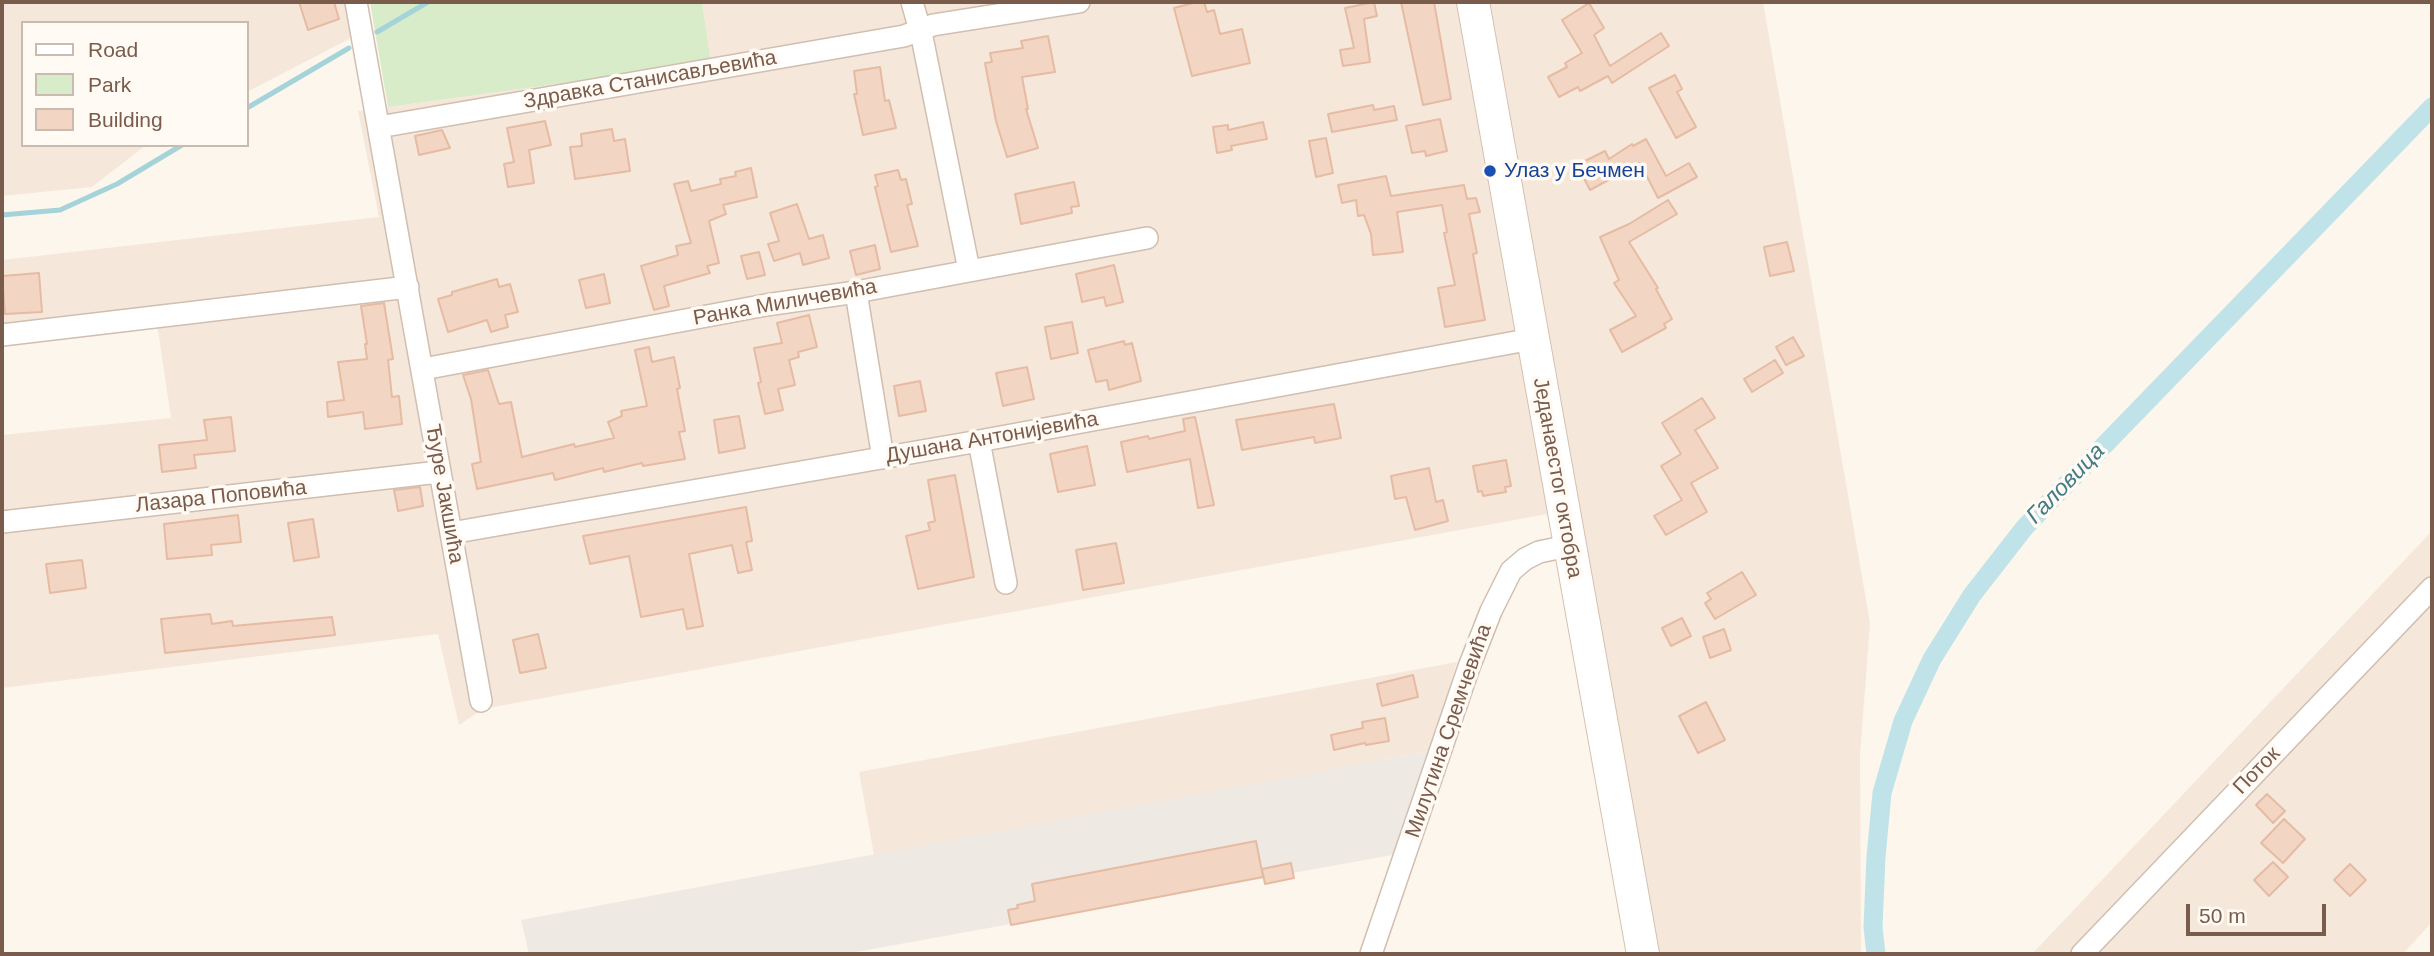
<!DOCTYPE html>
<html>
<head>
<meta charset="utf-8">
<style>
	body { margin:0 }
	#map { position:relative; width:2434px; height:956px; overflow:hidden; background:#fdf6ec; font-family:Helvetica,sans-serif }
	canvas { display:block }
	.frame { position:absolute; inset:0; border:4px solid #7a5c4d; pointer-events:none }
	.legend { position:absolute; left:21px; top:21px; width:228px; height:126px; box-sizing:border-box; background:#fffaf3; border:2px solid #cabbb1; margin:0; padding:9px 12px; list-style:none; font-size:21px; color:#7a5c4d }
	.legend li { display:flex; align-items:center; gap:14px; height:35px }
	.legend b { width:35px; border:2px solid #cabbb1 }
	.scale { position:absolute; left:2186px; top:904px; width:140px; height:32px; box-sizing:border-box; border:4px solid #7a5c4d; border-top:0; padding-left:9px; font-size:21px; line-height:24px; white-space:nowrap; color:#7a5c4d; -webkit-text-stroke:5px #fffaf3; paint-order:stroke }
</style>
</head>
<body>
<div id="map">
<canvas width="2434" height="956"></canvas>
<div class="frame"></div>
<ul class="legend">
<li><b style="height:9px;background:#fff"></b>Road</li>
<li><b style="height:19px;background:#d8ecc9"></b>Park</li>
<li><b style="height:19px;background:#f3d5c3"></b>Building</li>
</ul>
<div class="scale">50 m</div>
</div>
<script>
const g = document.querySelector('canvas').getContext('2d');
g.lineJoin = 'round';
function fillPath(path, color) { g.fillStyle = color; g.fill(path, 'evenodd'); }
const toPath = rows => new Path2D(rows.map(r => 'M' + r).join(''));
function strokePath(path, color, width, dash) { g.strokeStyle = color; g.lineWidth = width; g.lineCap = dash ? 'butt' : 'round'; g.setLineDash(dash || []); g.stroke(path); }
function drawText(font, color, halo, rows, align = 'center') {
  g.font = font + ' Helvetica,sans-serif'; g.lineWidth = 7; g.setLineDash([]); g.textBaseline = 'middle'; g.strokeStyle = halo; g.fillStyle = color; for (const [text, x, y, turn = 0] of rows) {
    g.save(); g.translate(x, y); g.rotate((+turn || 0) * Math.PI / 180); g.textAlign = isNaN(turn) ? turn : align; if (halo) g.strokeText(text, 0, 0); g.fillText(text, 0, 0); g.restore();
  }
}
fillPath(toPath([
	[2,2,347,2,353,37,247,92,247,23,23,23,23,145,146,145,92,187,2,196],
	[702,2,1763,2,1870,623,1860,755,1861,954,1650,954,1569,510,483,709,459,725,438,634,2,688,2,435,171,418,156,317,2,335,2,260,379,217,358,111,711,63],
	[2432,531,2432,922,2403,954,2032,954],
	[1457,662,1430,751,874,855,859,772]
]), '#f5e8da');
fillPath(toPath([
	[1430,751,1398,854,845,954,529,954,521,920]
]), '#efe9e4');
fillPath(toPath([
	[370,2,702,2,711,63,388,107]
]), '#d8ecc9');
strokePath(toPath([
	[377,32,428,2],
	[247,108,349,48],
	[2,215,60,210,117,184,182,145]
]), '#a5d3da', 5);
strokePath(toPath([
	[1876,954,1873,927,1876,857,1882,793,1903,721,1932,659,1972,595,2025,527,2432,107]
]), '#bfe3e8', 19);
const building = toPath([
	[299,2,334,2,339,19,308,30,299,2],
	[1197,2,1204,2,1207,12,1214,10,1220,34,1242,29,1250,63,1192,76,1174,8,1197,2],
	[1374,2,1377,16,1364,19,1370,62,1343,66,1340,50,1354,48,1345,8,1374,2],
	[1401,2,1434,2,1451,99,1423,105,1401,2],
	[1589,3,1604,28,1594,35,1610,66,1661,33,1669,46,1612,83,1608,76,1580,91,1578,87,1559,97,1548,77,1567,67,1565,63,1582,53,1562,20,1589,3],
	[1048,36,1055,72,1022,77,1028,109,1026,109,1038,148,1007,157,996,121,985,63,992,62,990,53,1023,48,1021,41,1048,36],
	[880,67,885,101,889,100,896,128,863,135,854,94,857,94,854,71,880,67],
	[1675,75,1682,89,1677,92,1696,127,1676,138,1649,88,1675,75],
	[1373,105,1374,110,1394,106,1397,120,1332,132,1328,114,1373,105],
	[1440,119,1447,151,1426,156,1425,151,1412,153,1406,126,1440,119],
	[545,121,551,145,529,150,534,183,508,187,504,164,514,162,507,128,545,121],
	[1263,122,1267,139,1231,146,1232,150,1217,153,1213,127,1228,125,1228,130,1263,122],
	[612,129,614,141,625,139,630,171,575,179,570,147,582,146,581,134,612,129],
	[442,130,450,148,419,155,415,136,442,130],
	[1326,138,1333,173,1316,177,1309,141,1326,138],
	[1646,139,1666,176,1689,163,1697,177,1658,198,1640,163,1590,190,1577,165,1605,151,1609,159,1632,144,1633,146,1646,139],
	[751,168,757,197,723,205,726,214,709,221,719,263,707,266,710,273,664,286,669,306,654,310,641,266,678,255,676,246,691,243,674,184,688,181,691,191,721,184,720,179,736,176,735,172,751,168],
	[898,170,901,180,906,179,912,204,907,205,918,246,891,252,875,187,878,186,875,175,898,170],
	[1386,176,1391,196,1464,185,1467,199,1476,198,1480,212,1469,214,1477,253,1473,254,1485,320,1445,327,1438,288,1455,285,1444,233,1447,232,1442,205,1397,212,1403,252,1373,255,1371,234,1364,215,1358,216,1356,200,1342,203,1338,185,1386,176],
	[1074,182,1079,206,1071,207,1072,213,1021,224,1015,194,1074,182],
	[1668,200,1677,214,1629,242,1658,288,1656,289,1672,319,1664,324,1666,328,1622,352,1610,330,1636,316,1614,283,1619,280,1600,237,1629,224,1668,200],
	[797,204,809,239,823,235,829,258,803,265,800,253,774,261,768,244,779,241,770,213,797,204],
	[1787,242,1794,271,1770,276,1764,247,1787,242],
	[875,245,880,269,856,275,850,251,875,245],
	[759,252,765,275,747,279,741,256,759,252],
	[1114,265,1123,302,1106,306,1104,297,1082,302,1076,274,1114,265],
	[39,273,42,312,5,314,2,276,39,273],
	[604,274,610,303,586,308,579,280,604,274],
	[497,279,499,287,510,284,518,312,505,315,508,327,491,332,487,320,448,332,438,299,452,295,452,292,497,279],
	[384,303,393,359,388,360,392,397,399,396,402,424,365,429,363,412,328,417,327,402,344,400,338,362,367,359,365,344,367,344,361,306,384,303],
	[809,315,817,347,798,352,799,357,789,360,795,385,778,389,783,410,765,414,758,383,761,382,754,348,782,343,777,323,809,315],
	[1072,322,1078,353,1051,359,1045,327,1072,322],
	[1793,337,1804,356,1786,365,1776,347,1793,337],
	[1124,341,1125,345,1132,343,1141,381,1109,390,1107,380,1096,382,1088,350,1124,341],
	[649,347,652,362,674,357,680,388,677,389,685,431,679,432,685,459,643,466,642,463,604,472,603,468,555,480,553,473,477,489,472,464,481,462,480,456,471,399,463,375,488,370,499,404,511,402,522,457,574,444,575,447,614,438,608,422,622,416,621,411,647,406,635,350,649,347],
	[1775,360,1783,373,1752,392,1744,379,1775,360],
	[1027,367,1034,399,1003,406,996,373,1027,367],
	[920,381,926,411,899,416,894,386,920,381],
	[1702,398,1715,418,1695,430,1718,468,1691,483,1707,512,1666,535,1654,516,1682,500,1661,466,1681,454,1662,423,1702,398],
	[1334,404,1341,438,1315,443,1314,437,1242,450,1236,420,1334,404],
	[739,416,745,448,719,453,714,420,739,416],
	[231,417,235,451,194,455,196,468,162,472,159,445,207,440,204,420,231,417],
	[1195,417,1214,505,1198,508,1190,459,1127,472,1121,442,1148,436,1149,439,1185,431,1183,419,1195,417],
	[1087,446,1095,485,1058,492,1050,454,1087,446],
	[1506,460,1511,486,1505,487,1506,492,1483,496,1482,491,1478,492,1473,466,1506,460],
	[1429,468,1436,502,1443,500,1448,521,1415,530,1406,497,1395,499,1391,476,1429,468],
	[955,475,974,577,918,589,906,536,930,530,928,523,935,521,928,480,955,475],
	[420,487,423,506,398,511,394,490,420,487],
	[746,507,752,541,746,542,752,570,738,573,732,545,689,554,703,626,687,629,683,609,641,617,629,556,590,564,583,536,746,507],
	[238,515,241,542,211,545,212,555,167,559,164,524,238,515],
	[313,519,319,557,294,561,288,523,313,519],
	[1116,543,1124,583,1083,590,1076,550,1116,543],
	[82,560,86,588,50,593,46,564,82,560],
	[1742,572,1756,595,1715,619,1705,603,1711,599,1707,593,1742,572],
	[210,614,212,624,232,621,233,626,332,617,335,635,165,653,161,619,210,614],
	[1682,618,1691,636,1671,646,1662,628,1682,618],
	[1724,629,1731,650,1710,658,1703,637,1724,629],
	[538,634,546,668,520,673,513,640,538,634],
	[1413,675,1418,697,1382,706,1377,684,1413,675],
	[1706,702,1725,740,1698,753,1679,716,1706,702],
	[1385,718,1389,741,1366,745,1365,743,1334,750,1331,735,1363,728,1362,722,1385,718],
	[2267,794,2285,811,2273,823,2256,805,2267,794],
	[2284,819,2305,839,2283,863,2261,843,2284,819],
	[1256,841,1263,877,1011,925,1008,910,1018,908,1017,905,1035,901,1032,884,1256,841],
	[2273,862,2288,877,2269,896,2254,880,2273,862],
	[1291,863,1294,878,1265,884,1262,869,1291,863],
	[2350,864,2366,880,2350,896,2334,880,2350,864]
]);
fillPath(building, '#f3d5c3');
strokePath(building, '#e6bba3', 2);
const street = toPath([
	[356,2,481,701],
	[912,2,922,37,969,270],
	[379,127,904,36,933,25,1079,2],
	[856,292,883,458],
	[2,335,408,287],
	[423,369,766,305,856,292,1147,238],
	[979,441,1006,583],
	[2,522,439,472],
	[451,533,979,441,1532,339],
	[1371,954,1469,667,1491,611,1511,571,1525,559,1539,552,1568,546],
	[2082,954,2432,588]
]);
const secondary = toPath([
	[1473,2,1643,954]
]);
strokePath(street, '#d1beb0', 24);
strokePath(secondary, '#d6c0b0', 34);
strokePath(street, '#fff', 21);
strokePath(secondary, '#fff', 32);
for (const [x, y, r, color] of [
	[1490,171,7,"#1a4fb4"]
]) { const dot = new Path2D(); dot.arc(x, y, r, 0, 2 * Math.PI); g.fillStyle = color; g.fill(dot); strokePath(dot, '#fffaf3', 2.5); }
drawText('21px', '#7a5c4d', '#fffaf3', [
	["Здравка Станисављевића",650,80,-10],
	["Ранка Миличевића",785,303,-10],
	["Душана Антонијевића",992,438,-10],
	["Једанаестог октобра",1557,478,80],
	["Ђуре Јакшића",444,494,80],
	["Лазара Поповића",221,497,-6],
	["Милутина Сремчевића",1449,731,-71],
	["Поток",2257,771,-46]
]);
drawText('21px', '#164399', '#fffaf3', [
	["Улаз у Бечмен",1504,171]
], 'left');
drawText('italic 23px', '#437c86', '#fffaf3', [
	["Галовица",2066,484,-46]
]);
</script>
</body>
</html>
